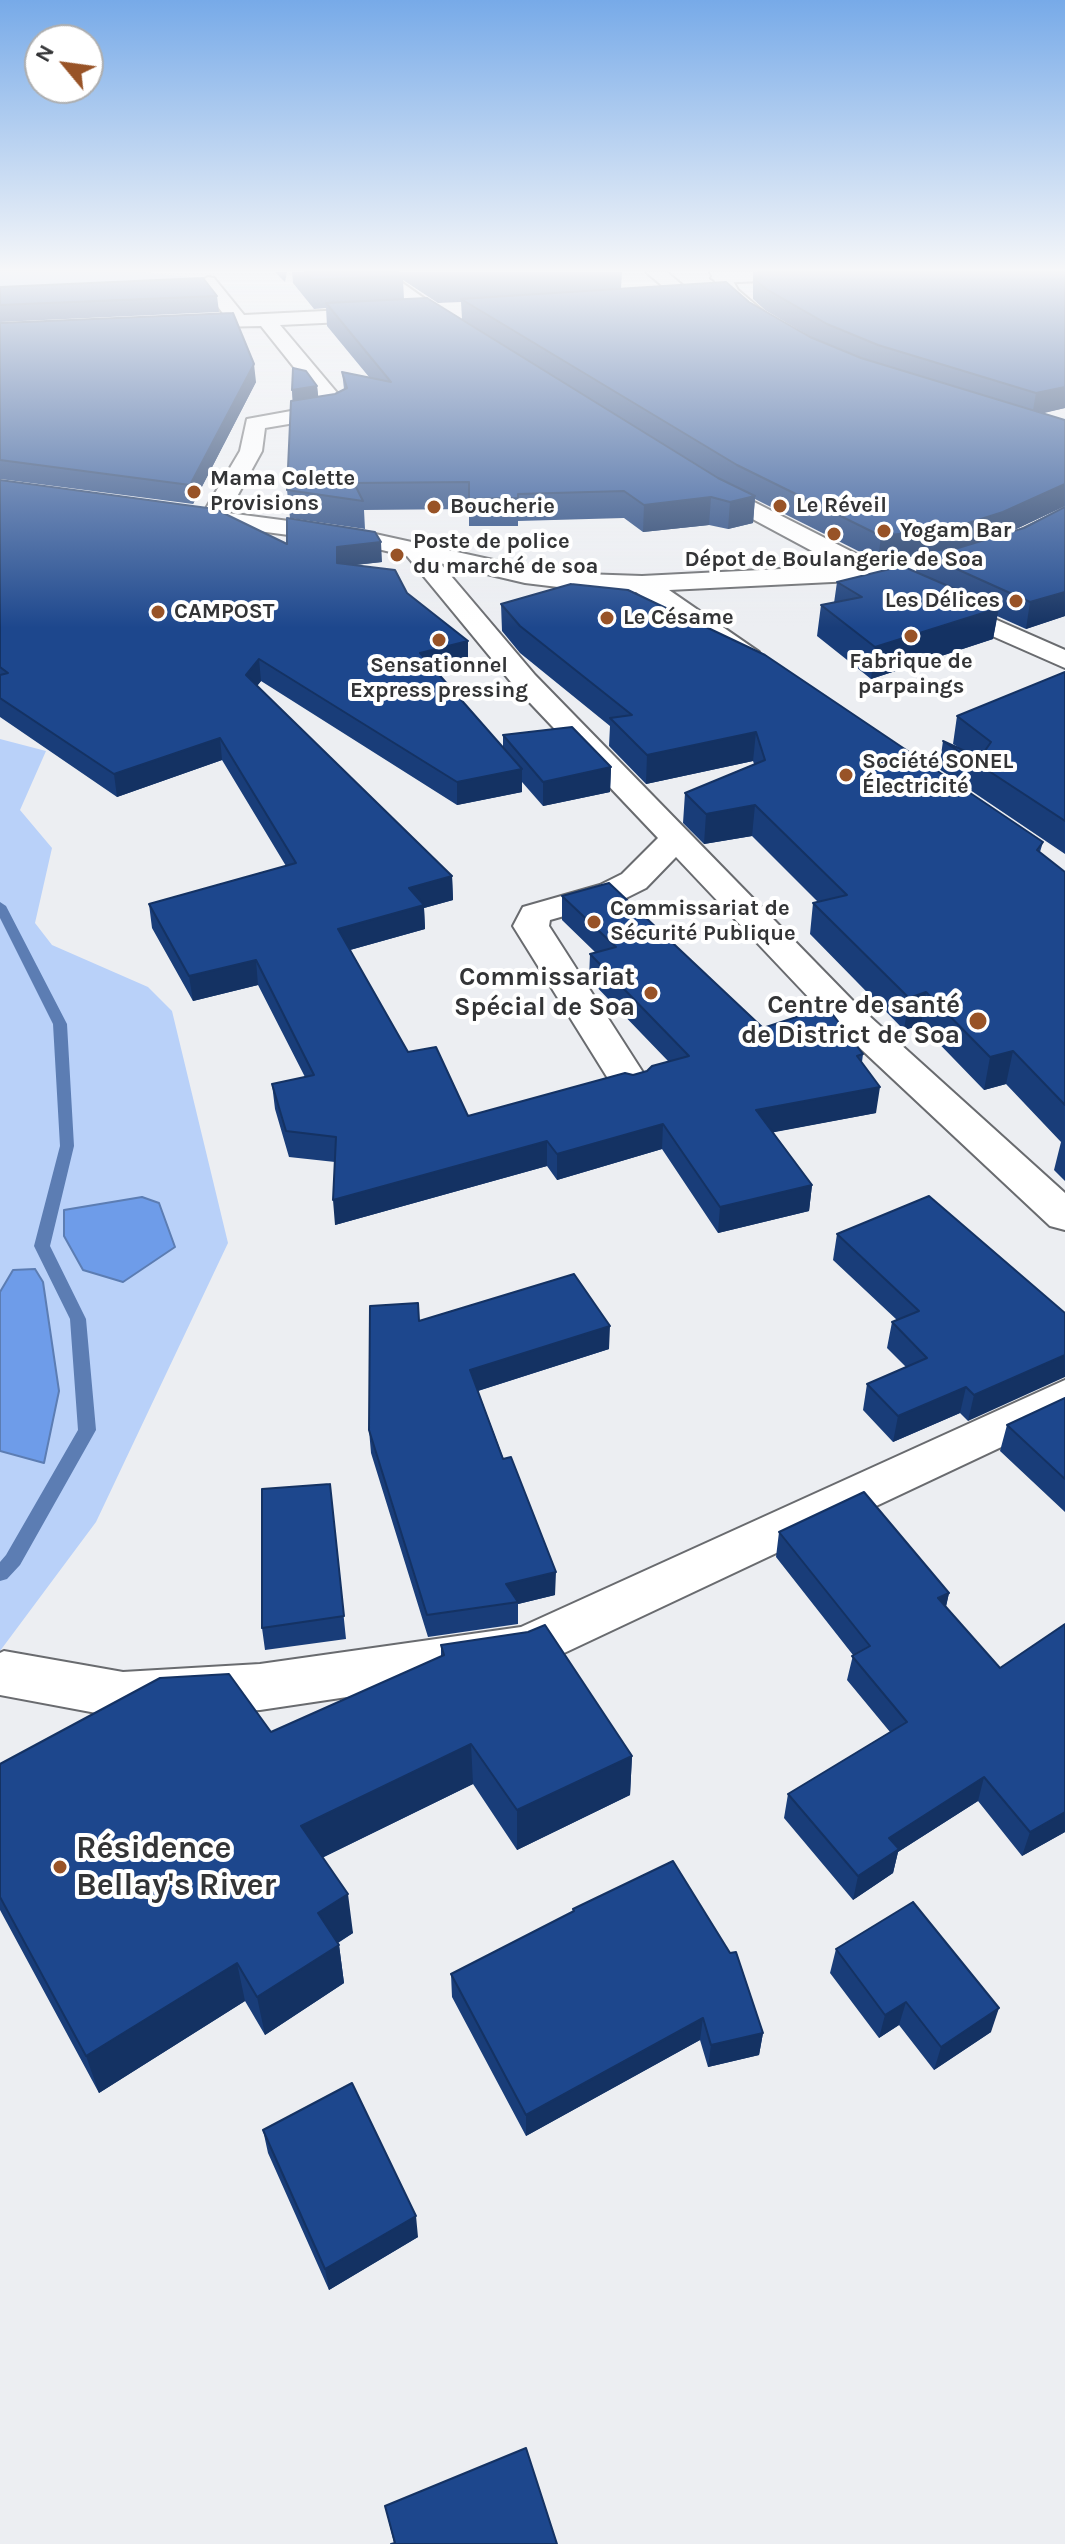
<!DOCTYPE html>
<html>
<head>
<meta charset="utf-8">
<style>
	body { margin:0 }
	#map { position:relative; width:1065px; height:2544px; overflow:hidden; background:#eceef2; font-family:Karla,sans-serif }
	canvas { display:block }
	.north { position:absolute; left:24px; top:24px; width:80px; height:80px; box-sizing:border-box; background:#fff; border:2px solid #adaeaf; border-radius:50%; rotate:299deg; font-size:22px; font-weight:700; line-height:32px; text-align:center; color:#333436 }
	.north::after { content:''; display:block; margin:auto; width:28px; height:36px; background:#985327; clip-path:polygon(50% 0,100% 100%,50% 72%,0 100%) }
</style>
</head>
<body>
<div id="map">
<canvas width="1065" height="2544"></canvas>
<div class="north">N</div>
</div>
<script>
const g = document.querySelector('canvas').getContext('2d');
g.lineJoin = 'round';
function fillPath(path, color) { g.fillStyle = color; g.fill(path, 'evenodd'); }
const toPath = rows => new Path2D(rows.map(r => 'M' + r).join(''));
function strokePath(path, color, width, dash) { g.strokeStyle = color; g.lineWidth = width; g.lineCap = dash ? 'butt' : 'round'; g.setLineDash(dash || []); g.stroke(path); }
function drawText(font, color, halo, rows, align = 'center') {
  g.font = font + ' Karla,sans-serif'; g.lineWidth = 8; g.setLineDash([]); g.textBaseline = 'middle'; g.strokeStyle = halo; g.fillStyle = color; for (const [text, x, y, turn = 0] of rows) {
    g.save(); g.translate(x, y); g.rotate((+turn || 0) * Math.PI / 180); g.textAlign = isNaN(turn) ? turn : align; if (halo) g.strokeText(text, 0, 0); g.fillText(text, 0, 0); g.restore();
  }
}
fillPath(toPath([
	[0,272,143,272,198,278,212,288,0,299],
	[0,739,46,751,20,810,52,848,35,923,52,945,148,987,172,1011,228,1243,96,1522,0,1651]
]), '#b9d1f9');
const water = toPath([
	[142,1197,159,1203,175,1247,123,1282,83,1270,64,1236,64,1210,142,1197],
	[35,1269,43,1282,59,1391,44,1463,0,1451,0,1292,13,1270,35,1269]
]);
fillPath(water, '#6e9ce9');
strokePath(water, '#5c7db3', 2);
fillPath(toPath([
	[0,902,6,906,67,1024,74,1146,50,1246,86,1319,96,1430,20,1565,7,1579,0,1581,0,1562,6,1555,78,1430,70,1319,34,1246,60,1146,53,1024,0,918,0,902]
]), '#5c7db3');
const minor = toPath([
	[366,272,387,272,473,333,463,339,456,337,366,272],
	[646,272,667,272,696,297,694,301,680,301,646,272],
	[727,272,850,272,841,277,720,283,711,278,714,274,727,272],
	[208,277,214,278,244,315,385,308,395,314,385,320,280,325,344,401,347,410,336,416,265,428,262,451,228,513,357,530,525,567,583,574,642,576,840,566,693,487,689,482,693,477,701,475,876,564,950,556,1000,540,1065,509,1065,526,1018,550,953,571,873,580,669,590,759,652,763,658,759,664,749,666,739,664,636,592,583,590,525,583,440,563,535,675,857,1005,1065,1193,1065,1230,1050,1226,831,1021,676,857,646,888,624,899,550,920,549,926,651,1085,645,1093,631,1097,617,1093,513,926,523,907,600,885,622,874,658,838,515,687,407,556,357,544,175,520,172,515,175,510,205,510,240,451,247,419,324,405,261,326,171,328,168,324,171,320,178,318,225,316,199,282,208,277],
	[940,595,1065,650,1065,668,931,609,927,603,931,597,940,595],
	[1065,1380,1065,1417,528,1670,260,1710,123,1718,0,1695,0,1653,4,1651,123,1672,260,1664,521,1627,1065,1380]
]);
const major = toPath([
	[710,272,728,272,738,290,771,318,774,322,771,326,757,326,723,297,710,272]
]);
strokePath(minor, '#696b6f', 4);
strokePath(major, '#696b6f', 4);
fillPath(minor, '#fff');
fillPath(major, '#fff');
fillPath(toPath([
	[275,272,287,272,285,282],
	[292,272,622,272,621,289,749,302,814,339,765,310,753,299,753,272,1065,272,1065,408,1042,413,1065,420,1065,506,1010,532,1024,528,1065,507,1065,616,1026,629,997,616,993,639,871,679,817,636,821,605,834,603,837,582,916,572,918,556,878,561,755,499,753,523,728,529,709,525,643,532,624,518,518,521,518,526,469,526,469,509,364,510,365,529,290,518,287,490,293,401,292,390,317,386,318,397,335,394,344,389,342,372,369,377,327,326,326,308,314,309,293,283],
	[403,280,438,303,461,302,462,319,404,299],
	[0,287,217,296,219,312,0,322],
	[0,323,256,382,193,504,0,479],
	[0,480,287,544,382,562,354,565,407,593,468,663,436,671,503,748,503,735,611,767,610,792,543,806,522,782,522,792,457,805,261,681,257,686,452,876,453,900,424,908,425,929,350,950,408,1052,468,1116,633,1075,647,1071,668,1061,589,979,590,954,596,953,562,920,562,896,763,1028,863,1054,862,1062,876,1113,773,1132,812,1185,809,1211,718,1233,662,1149,557,1180,547,1166,335,1225,335,1162,289,1157,275,1109,272,1084,305,1077,258,985,193,1001,152,928,149,904,286,866,222,760,117,797,0,717],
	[501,604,1043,842,1040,852,1065,872,1065,1181,1054,1170,1061,1142,1006,1084,984,1090,921,1025,904,1030,810,934,813,903,818,902,752,836,704,844,683,823,685,793,754,764,753,761,646,784,609,746,610,726,520,653,502,631],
	[1065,672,1065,854,939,769,943,741,958,747,953,744,957,716],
	[837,1234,1065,1313,968,1421,960,1413,893,1442,863,1410,867,1384,906,1367,887,1348,892,1322,897,1320,833,1260],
	[419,1320,609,1349,478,1391,555,1595,518,1604,518,1624,428,1637,371,1453,369,1430],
	[1065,1398,1065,1512,1000,1451,1007,1425],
	[330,1484,346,1639,265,1650,262,1628],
	[779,1532,949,1593,946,1607,1065,1832,1022,1856,978,1801,898,1852,893,1873,853,1900,784,1818,788,1794,890,1732,847,1680,853,1655,776,1557],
	[441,1645,632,1756,630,1795,517,1850,473,1784,322,1858,353,1933,338,1943,339,1945,344,1983,265,2035,245,2001,99,2093,0,1910,0,1764,271,1732,441,1656],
	[573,1909,763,2033,759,2055,708,2067,700,2040,526,2136,452,1997,451,1974,573,1912],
	[836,1949,991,2032,934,2070,899,2025,879,2038,830,1973],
	[263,2130,418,2237,329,2290,268,2153],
	[385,2506,557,2544,394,2543]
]), '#193d79');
fillPath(toPath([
	[254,364,256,382,193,504,190,485],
	[317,386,319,403,293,408,292,390],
	[1065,387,1065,408,1032,416,1036,393],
	[1065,484,1065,506,999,537,949,553,919,552,918,556,878,561,881,536],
	[755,496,753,523,728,529,730,502],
	[711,497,709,525,643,532,644,505],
	[381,542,382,562,338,567,337,563,337,547],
	[1065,592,1065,616,1026,629,1030,602],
	[999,608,993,639,871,679,875,647],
	[468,641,468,663,421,674,420,653],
	[259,659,261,681,248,697,246,675],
	[756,732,753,761,646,784,647,755],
	[220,738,222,760,117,797,114,774],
	[611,767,610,792,543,806,543,782],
	[522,769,522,792,457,805,457,782],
	[755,805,752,836,704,844,706,814],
	[452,876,453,900,424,908,425,929,339,953,338,929,409,888],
	[256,960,258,985,193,1001,189,976],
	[926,992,921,1025,904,1030,909,998],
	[1013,1051,1006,1084,984,1090,990,1057],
	[880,1087,876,1113,754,1136,756,1110],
	[663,1124,662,1149,557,1180,557,1154],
	[547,1141,547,1166,335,1225,333,1200],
	[812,1185,809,1211,718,1233,720,1207],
	[610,1326,609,1349,471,1393,470,1370],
	[1065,1355,1065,1377,968,1421,974,1395],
	[966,1387,960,1413,893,1442,898,1416],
	[556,1572,555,1595,518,1604,518,1602,506,1584],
	[949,1593,943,1618,938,1598],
	[471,1744,473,1784,307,1865,301,1826],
	[632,1756,630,1795,517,1850,517,1810],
	[984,1777,978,1801,898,1852,893,1873,853,1900,858,1876,889,1838],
	[1065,1812,1065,1832,1022,1856,1030,1832],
	[348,1894,353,1933,324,1951,318,1913],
	[339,1945,344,1983,265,2035,257,1997],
	[237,1963,245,2001,99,2093,86,2056],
	[906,2002,899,2025,879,2038,885,2015],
	[999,2008,991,2032,934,2070,941,2047],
	[703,2018,700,2040,526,2136,526,2115],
	[763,2033,759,2055,708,2067,711,2045],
	[416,2216,418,2237,329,2290,325,2269]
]), '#143263');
const building = toPath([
	[305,272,398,272,403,276,312,280,305,272],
	[758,272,1065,272,1065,387,1036,393,878,345,827,324,766,289,754,279,762,278,758,272],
	[203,278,217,296,0,305,0,287,203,278],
	[726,282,749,302,810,337,861,358,1065,420,1065,484,1003,512,953,528,881,536,737,465,461,299,726,282],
	[427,298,718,478,755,496,730,502,711,497,644,505,624,491,518,494,518,498,469,499,469,482,354,483,363,501,287,490,291,401,335,394,347,388,342,372,391,382,326,303,427,298],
	[233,313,254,364,190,485,0,460,0,323,233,313],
	[293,368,306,371,317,386,292,390,293,368],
	[0,480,215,509,287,544,287,518,375,532,381,542,337,547,337,563,395,570,407,593,468,641,420,653,522,769,457,782,259,659,246,675,452,876,409,888,424,905,338,929,408,1052,436,1047,468,1116,625,1073,633,1075,647,1071,652,1066,689,1056,590,954,616,947,562,896,609,883,763,1028,827,1007,863,1054,857,1056,880,1087,756,1110,812,1185,720,1207,663,1124,557,1154,547,1141,333,1200,336,1137,286,1131,272,1084,314,1075,256,960,189,976,149,904,296,863,220,738,114,774,0,698,0,675,8,673,0,667,0,480],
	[1065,507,1065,592,1030,602,919,552,958,548,1024,528,1065,507],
	[902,566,999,608,875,647,821,605,862,597,837,582,902,566],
	[571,584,628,590,765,655,1043,842,1037,850,1065,872,1065,1105,1013,1051,990,1057,926,992,909,998,813,903,847,895,755,805,706,814,685,793,765,760,756,732,647,755,610,718,632,715,520,626,501,604,571,584],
	[1065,672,1065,821,943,741,980,758,991,742,957,716,1065,672],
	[572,727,611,767,543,782,503,735,572,727],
	[929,1196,1065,1313,1065,1355,974,1395,966,1387,898,1416,867,1384,927,1358,892,1322,919,1311,837,1234,929,1196],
	[574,1274,610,1326,470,1370,503,1459,511,1457,556,1572,506,1584,518,1602,427,1615,369,1430,370,1306,418,1303,419,1321,574,1274],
	[1065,1398,1065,1479,1007,1425,1065,1398],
	[330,1484,344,1616,262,1628,262,1489,330,1484],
	[864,1492,949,1593,938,1598,1000,1668,1065,1624,1065,1812,1030,1832,984,1777,889,1838,899,1849,858,1876,788,1794,907,1722,852,1656,870,1646,779,1532,864,1492],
	[545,1625,632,1756,517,1810,471,1744,301,1826,348,1894,318,1913,339,1945,257,1997,237,1963,86,2056,0,1897,0,1764,160,1678,229,1674,271,1732,444,1655,441,1645,528,1632,545,1625],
	[673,1861,730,1953,736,1952,763,2033,711,2045,703,2018,526,2115,451,1974,574,1911,573,1909,673,1861],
	[913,1902,999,2008,941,2047,906,2002,885,2015,836,1949,913,1902],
	[352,2083,416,2216,325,2269,263,2130,352,2083],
	[526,2448,557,2544,391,2544,395,2543,385,2506,526,2448]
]);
fillPath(building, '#1d478d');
strokePath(building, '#143263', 2);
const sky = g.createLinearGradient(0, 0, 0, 628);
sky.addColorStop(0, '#77aae8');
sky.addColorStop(0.43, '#f6f7f9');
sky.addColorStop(1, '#f6f7f900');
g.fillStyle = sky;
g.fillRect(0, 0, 1065, 628);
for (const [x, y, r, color] of [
	[194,492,8,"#985327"],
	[780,506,8,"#985327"],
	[434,507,8,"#985327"],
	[884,531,8,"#985327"],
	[834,534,8,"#985327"],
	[397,555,8,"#985327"],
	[1016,601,8,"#985327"],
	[158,612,8,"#985327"],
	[607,618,8,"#985327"],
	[911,636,8,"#985327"],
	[439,640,8,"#985327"],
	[846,775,8,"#985327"],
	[594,922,8,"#985327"],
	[651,993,8,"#985327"],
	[978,1021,10,"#985327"],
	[60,1867,8,"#985327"]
]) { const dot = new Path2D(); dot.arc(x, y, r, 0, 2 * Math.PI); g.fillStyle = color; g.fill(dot); strokePath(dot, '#fff', 3); }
drawText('bold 22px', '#333436', '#fff', [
	["Mama Colette",210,479],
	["Provisions",210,504],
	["Le Réveil",796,506],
	["Boucherie",450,507],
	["Yogam Bar",900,531],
	["Poste de police",413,542],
	["du marché de soa",413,567],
	["Dépot de Boulangerie de Soa",834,560,"center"],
	["Les Délices",1000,601,"right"],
	["CAMPOST",174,612],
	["Le Césame",623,618],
	["Fabrique de",911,662,"center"],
	["parpaings",911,687,"center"],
	["Sensationnel",439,666,"center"],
	["Express pressing",439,691,"center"],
	["Société SONEL",862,762],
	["Électricité",862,787],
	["Commissariat de",610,909],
	["Sécurité Publique",610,934]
], 'left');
drawText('bold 26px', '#333436', '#fff', [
	["Commissariat",635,978],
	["Spécial de Soa",635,1008],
	["Centre de santé",960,1006],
	["de District de Soa",960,1036]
], 'right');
drawText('bold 32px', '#333436', '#fff', [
	["Résidence",76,1849],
	["Bellay's River",76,1886]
], 'left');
</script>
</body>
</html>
